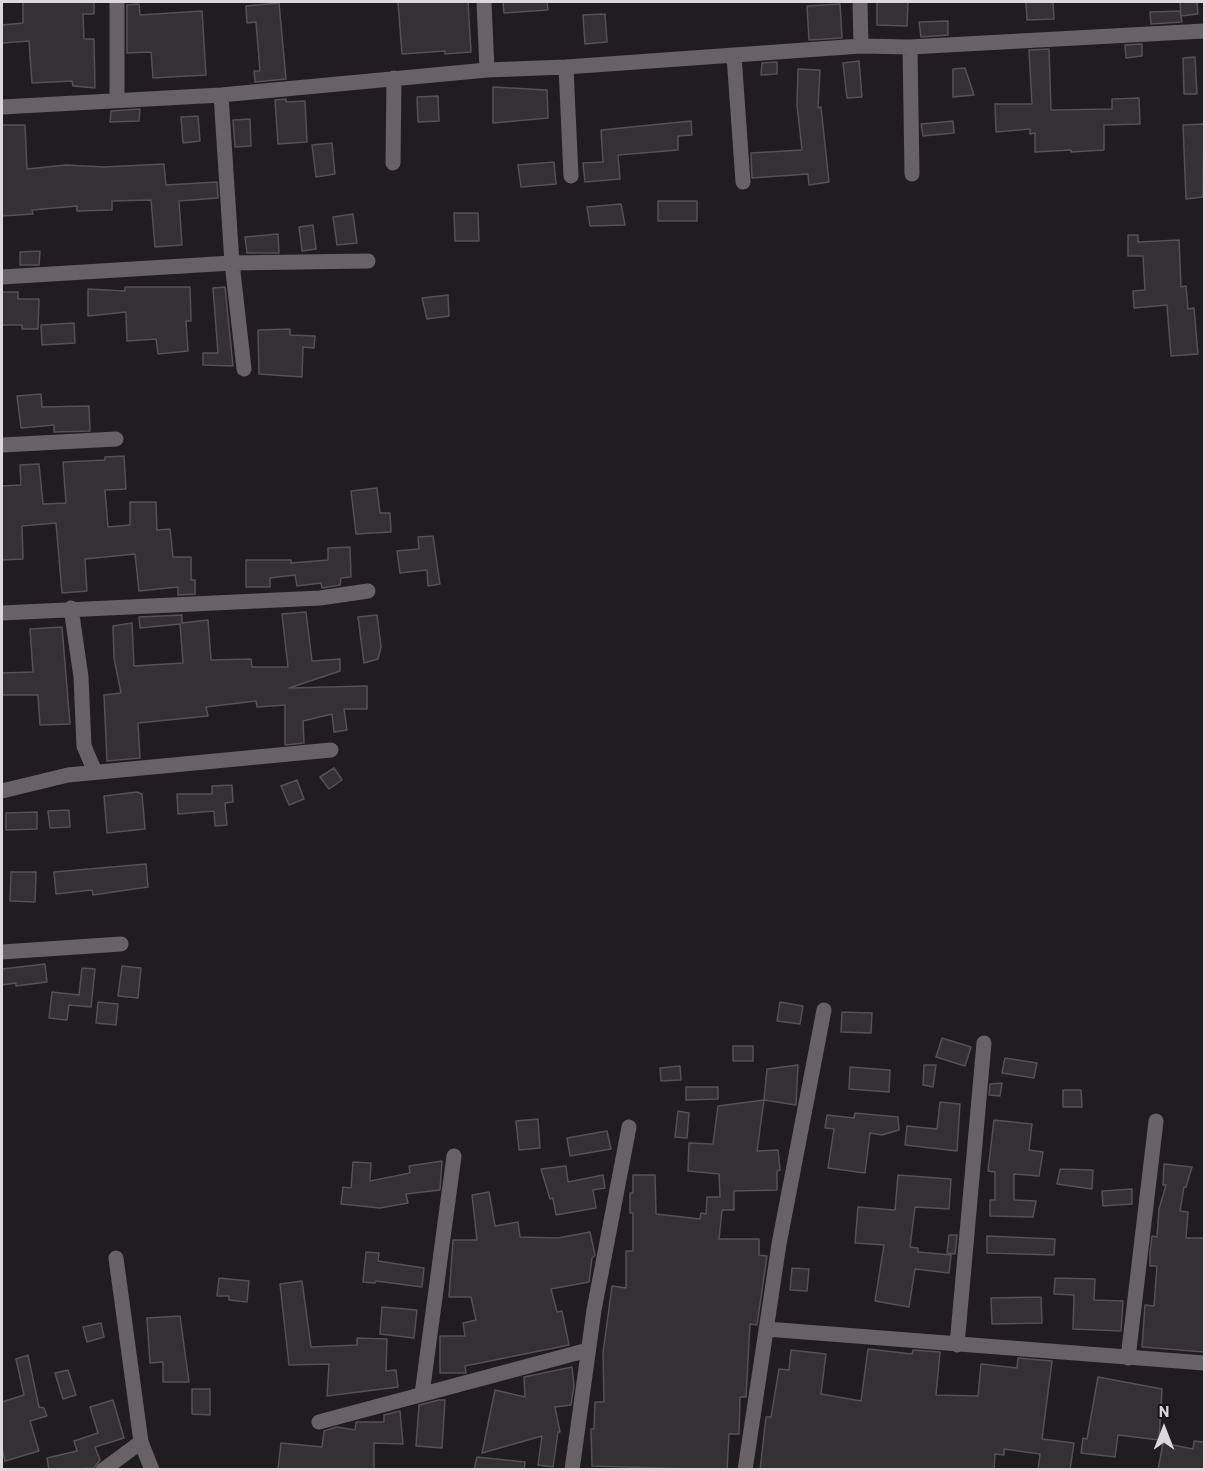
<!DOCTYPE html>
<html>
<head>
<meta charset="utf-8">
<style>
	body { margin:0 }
	#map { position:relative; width:1206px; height:1471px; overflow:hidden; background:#201c1f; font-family:Barlow,sans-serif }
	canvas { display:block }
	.frame { position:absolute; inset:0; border:3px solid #dbd7da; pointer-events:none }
	.north { position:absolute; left:1134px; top:1399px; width:60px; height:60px; -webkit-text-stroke:4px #171316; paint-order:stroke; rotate:0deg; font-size:16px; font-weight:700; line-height:24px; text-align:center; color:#dbd7da }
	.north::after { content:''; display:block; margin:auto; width:21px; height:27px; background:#dbd7da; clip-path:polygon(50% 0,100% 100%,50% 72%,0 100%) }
</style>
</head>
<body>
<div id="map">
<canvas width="1206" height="1471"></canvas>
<div class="frame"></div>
<div class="north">N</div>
</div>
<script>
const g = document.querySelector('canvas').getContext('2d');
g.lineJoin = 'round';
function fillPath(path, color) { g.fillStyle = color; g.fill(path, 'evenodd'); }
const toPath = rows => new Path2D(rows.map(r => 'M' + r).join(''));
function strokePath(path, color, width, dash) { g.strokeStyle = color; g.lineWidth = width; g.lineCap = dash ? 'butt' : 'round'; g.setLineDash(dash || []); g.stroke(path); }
const building = toPath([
	[23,2,94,2,94,14,83,14,84,39,94,39,95,88,73,86,72,81,32,83,29,41,2,43,2,25,23,23,23,2],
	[398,2,468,2,471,52,445,54,445,51,402,54,398,2],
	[503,2,547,2,548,10,504,13,503,2],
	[877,2,908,2,907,26,877,25,877,2],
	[1026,2,1053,2,1054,19,1027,20,1026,2],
	[1180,2,1197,2,1198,14,1181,16,1180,2],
	[279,3,286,79,255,82,254,71,260,71,256,22,247,23,246,6,279,3],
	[139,4,140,15,202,11,206,75,153,78,151,52,127,53,127,5,139,4],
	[840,4,842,38,809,40,807,6,840,4],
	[1180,11,1182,22,1151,24,1150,12,1180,11],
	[605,14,607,42,585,44,583,15,605,14],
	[948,21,948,35,921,37,919,22,948,21],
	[1142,44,1142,56,1126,58,1125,45,1142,44],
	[1049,49,1051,110,1112,109,1112,99,1139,98,1140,124,1104,125,1104,150,1071,152,1071,150,1035,152,1035,133,1030,134,1030,129,996,132,995,104,1032,104,1029,50,1049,49],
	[1195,57,1197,94,1184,94,1183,58,1195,57],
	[859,61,862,97,847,98,843,63,859,61],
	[777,62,777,74,761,75,762,63,777,62],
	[965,68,974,95,953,97,953,69,965,68],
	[798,69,820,70,818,108,821,107,829,182,809,185,808,174,752,178,751,153,802,150,797,105,798,69],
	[493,87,547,90,548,118,493,123,493,87],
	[438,96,439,121,418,122,417,97,438,96],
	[286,99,286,102,305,101,307,142,278,144,275,100,286,99],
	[140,109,139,121,110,122,111,111,140,109],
	[198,116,200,141,183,143,181,117,198,116],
	[250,119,251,146,235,147,233,120,250,119],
	[691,121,692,135,678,136,678,150,618,155,620,179,585,182,583,163,603,162,601,130,691,121],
	[953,121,954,133,923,136,921,124,953,121],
	[1204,124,1203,197,1186,199,1183,125,1204,124],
	[2,125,25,125,27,169,66,165,104,167,164,164,166,185,217,182,218,198,179,201,182,245,155,247,151,200,112,201,112,210,77,211,77,206,32,210,33,214,2,216,2,125],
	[332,143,335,174,316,177,312,145,332,143],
	[554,162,556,184,521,187,518,165,554,162],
	[658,201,697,201,697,221,658,221,658,201],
	[621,204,625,225,590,226,587,207,621,204],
	[454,213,478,213,479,241,455,241,454,213],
	[353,214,357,243,337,245,333,217,353,214],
	[313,225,316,249,302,251,299,227,313,225],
	[278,234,279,253,247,253,245,237,278,234],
	[1128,235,1138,235,1138,242,1179,240,1181,287,1186,286,1188,309,1194,308,1198,354,1171,356,1167,305,1134,308,1133,291,1145,290,1143,256,1128,256,1128,235],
	[40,251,39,265,20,265,20,252,40,251],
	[125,287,190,287,191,321,186,321,188,351,158,354,156,339,127,341,126,312,88,316,88,289,125,291,125,287],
	[225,287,233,366,203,365,203,353,218,353,213,288,225,287],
	[2,292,18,292,18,299,39,299,38,329,22,329,22,325,2,325,2,292],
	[448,295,449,316,427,319,422,298,448,295],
	[74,323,75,343,42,345,41,325,74,323],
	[290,329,290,335,315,336,314,348,303,347,302,377,259,374,258,330,290,329],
	[41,394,42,407,89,406,90,431,54,432,54,425,21,428,17,396,41,394],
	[124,456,126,489,105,490,108,527,130,525,130,502,156,502,157,530,170,529,173,557,191,557,191,580,195,580,195,594,178,595,178,587,139,591,135,554,85,559,87,591,62,593,56,523,22,526,23,559,2,560,2,486,21,485,20,465,39,464,43,504,66,503,63,462,105,460,105,457,124,456],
	[377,488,380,513,390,513,391,532,356,534,351,491,377,488],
	[433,536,440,584,428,586,427,570,400,573,397,551,419,549,418,537,433,536],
	[350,547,351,577,341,578,340,585,322,588,321,583,297,586,295,575,270,578,270,587,246,587,246,560,291,560,291,563,328,560,328,548,350,547],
	[306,612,312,661,340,659,340,671,289,688,367,686,367,709,344,709,347,730,334,732,332,714,303,721,304,743,285,745,285,705,257,707,256,701,206,707,208,716,138,723,140,758,107,761,104,695,121,693,114,658,113,626,132,623,134,666,183,663,180,624,140,628,139,617,182,615,182,623,208,620,211,660,251,659,252,667,288,667,282,614,306,612],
	[377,615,381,647,378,659,364,663,358,617,377,615],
	[62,627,70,724,40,725,38,695,2,695,2,673,33,672,30,629,62,627],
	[334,768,342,780,329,789,320,777,334,768],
	[297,780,304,799,289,805,281,786,297,780],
	[232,785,233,802,225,803,227,825,215,826,214,811,178,814,177,794,212,794,212,786,232,785],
	[137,792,142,794,145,829,107,833,104,796,137,792],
	[69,810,70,827,50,828,48,811,69,810],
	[37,812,37,829,6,830,6,813,37,812],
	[146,864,148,887,93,895,92,890,56,894,54,872,146,864],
	[11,872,36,872,35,902,10,901,11,872],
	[45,964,47,982,16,986,16,983,2,985,2,969,45,964],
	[122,966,141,968,138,998,118,996,122,966],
	[82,968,95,969,91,1007,69,1005,67,1020,49,1018,52,992,79,995,82,968],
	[98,1002,118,1004,116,1025,96,1023,98,1002],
	[780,1002,803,1006,800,1024,777,1021,780,1002],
	[842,1012,872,1013,871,1033,841,1032,842,1012],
	[942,1038,971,1047,965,1066,936,1057,942,1038],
	[733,1046,753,1046,753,1061,733,1061,733,1046],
	[1005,1058,1037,1063,1034,1078,1002,1073,1005,1058],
	[798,1065,796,1105,764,1100,767,1069,798,1065],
	[924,1065,936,1065,933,1087,923,1085,924,1065],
	[680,1066,681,1080,661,1081,660,1068,680,1066],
	[850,1067,890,1070,889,1092,849,1089,850,1067],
	[1002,1083,1000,1096,989,1095,990,1084,1002,1083],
	[686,1087,718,1087,718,1099,686,1100,686,1087],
	[1063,1090,1081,1090,1082,1107,1063,1107,1063,1090],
	[764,1100,757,1151,778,1150,780,1170,777,1171,777,1190,734,1191,734,1210,722,1210,719,1239,759,1239,759,1255,767,1256,757,1325,750,1324,746,1397,740,1397,739,1434,729,1434,727,1470,592,1466,591,1429,594,1429,595,1402,604,1402,603,1353,612,1286,626,1288,626,1251,633,1251,633,1213,630,1213,630,1193,633,1193,633,1175,655,1175,656,1214,700,1219,701,1213,706,1214,707,1197,720,1197,719,1174,688,1171,689,1143,713,1144,718,1106,764,1100],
	[940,1102,960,1104,957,1151,905,1145,907,1126,937,1129,940,1102],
	[678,1111,689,1113,687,1138,675,1137,678,1111],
	[855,1113,898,1117,899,1130,882,1135,870,1133,865,1173,828,1168,834,1129,825,1128,827,1115,854,1118,855,1113],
	[538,1119,540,1148,519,1150,516,1121,538,1119],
	[994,1120,1032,1124,1029,1150,1043,1152,1039,1176,1014,1174,1014,1200,1036,1201,1033,1217,990,1216,990,1200,995,1200,995,1172,988,1171,994,1120],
	[607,1131,611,1149,570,1156,567,1138,607,1131],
	[442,1161,440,1190,406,1194,408,1203,380,1208,341,1204,343,1187,351,1188,353,1162,371,1163,370,1181,410,1173,409,1166,442,1161],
	[1164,1164,1192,1167,1186,1187,1184,1187,1180,1211,1188,1212,1186,1238,1204,1238,1204,1352,1142,1347,1145,1305,1154,1306,1157,1266,1150,1266,1150,1252,1152,1236,1157,1237,1159,1209,1166,1185,1163,1185,1164,1164],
	[566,1166,568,1182,603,1175,605,1188,593,1190,596,1208,556,1215,553,1198,550,1199,541,1169,566,1166],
	[1060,1169,1093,1170,1092,1189,1057,1184,1060,1169],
	[898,1175,951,1179,949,1209,915,1207,910,1247,918,1248,918,1252,951,1255,949,1273,915,1269,909,1307,875,1301,884,1245,855,1243,858,1207,895,1210,898,1175],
	[1132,1189,1132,1204,1103,1206,1102,1191,1132,1189],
	[489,1192,495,1226,518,1222,520,1237,558,1238,590,1232,595,1255,592,1258,589,1282,551,1289,557,1312,562,1311,569,1345,465,1366,466,1373,440,1373,440,1336,465,1336,463,1323,476,1320,471,1297,449,1297,453,1240,477,1240,472,1195,489,1192],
	[949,1235,957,1235,955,1254,947,1253,949,1235],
	[987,1236,1055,1239,1054,1255,987,1253,987,1236],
	[366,1252,379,1253,378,1261,424,1268,422,1287,376,1281,375,1283,363,1282,366,1252],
	[792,1268,809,1269,807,1291,790,1290,792,1268],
	[219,1278,249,1281,247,1302,229,1300,229,1296,217,1296,219,1278],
	[1055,1278,1095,1279,1094,1300,1123,1301,1121,1331,1073,1329,1074,1295,1054,1294,1055,1278],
	[302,1281,311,1347,357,1345,357,1338,387,1339,386,1371,396,1370,398,1387,327,1396,329,1364,289,1365,280,1284,302,1281],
	[1041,1297,1042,1323,992,1324,991,1298,1041,1297],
	[382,1307,417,1310,414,1338,380,1334,382,1307],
	[180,1316,189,1382,163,1382,163,1362,150,1363,147,1318,180,1316],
	[101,1323,104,1337,87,1342,83,1327,101,1323],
	[868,1349,912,1354,913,1350,940,1352,936,1395,978,1396,981,1364,1017,1368,1018,1358,1052,1361,1042,1439,1074,1443,1070,1470,1038,1470,1040,1454,1004,1449,1004,1455,995,1454,994,1470,760,1470,766,1417,771,1417,779,1369,789,1370,791,1350,826,1354,821,1394,861,1401,868,1349],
	[28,1355,39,1407,44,1408,47,1416,30,1421,39,1451,5,1461,2,1449,2,1402,24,1395,16,1359,28,1355],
	[572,1367,574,1386,571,1405,555,1407,560,1432,558,1432,553,1467,538,1465,542,1436,482,1453,495,1390,525,1397,524,1377,572,1367],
	[68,1370,76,1395,63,1399,55,1373,68,1370],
	[1098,1377,1162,1389,1159,1440,1118,1435,1115,1457,1081,1453,1083,1438,1087,1439,1098,1377],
	[192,1389,210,1389,210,1415,192,1414,192,1389],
	[113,1400,124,1438,95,1447,100,1460,94,1468,49,1470,47,1458,77,1451,74,1441,98,1433,90,1407,113,1400],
	[439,1400,445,1400,442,1448,416,1446,419,1405,439,1400],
	[400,1411,403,1444,374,1443,374,1470,278,1469,281,1443,322,1447,324,1431,337,1427,355,1430,356,1422,384,1422,384,1415,400,1411],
	[1194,1441,1204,1442,1204,1470,1158,1470,1163,1443,1193,1449,1194,1441],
	[477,1457,525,1462,524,1470,474,1470,477,1457]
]);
fillPath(building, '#353033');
strokePath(building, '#565054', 1.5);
strokePath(toPath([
	[117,2,117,99],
	[484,2,487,70],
	[860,2,861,46],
	[910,47,912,174],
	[734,56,743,182],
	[566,67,571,176],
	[221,95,232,263,244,369],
	[2,107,221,95,487,70,566,67,861,46,910,47,1204,31],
	[393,163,394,78],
	[2,277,232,263,368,261],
	[2,445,116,439],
	[71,608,81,677,84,746,95,772],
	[2,613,320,598,368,591],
	[2,791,68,775,331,750],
	[2,952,121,944],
	[116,1258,141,1442,152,1470],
	[766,1329,1204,1363],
	[957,1345,984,1043],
	[1128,1358,1156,1121],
	[422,1394,454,1156],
	[319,1422,588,1350],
	[103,1470,141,1442],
	[572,1470,594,1310,629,1127],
	[745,1470,779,1244,824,1010]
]), '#686266', 15);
</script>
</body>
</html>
